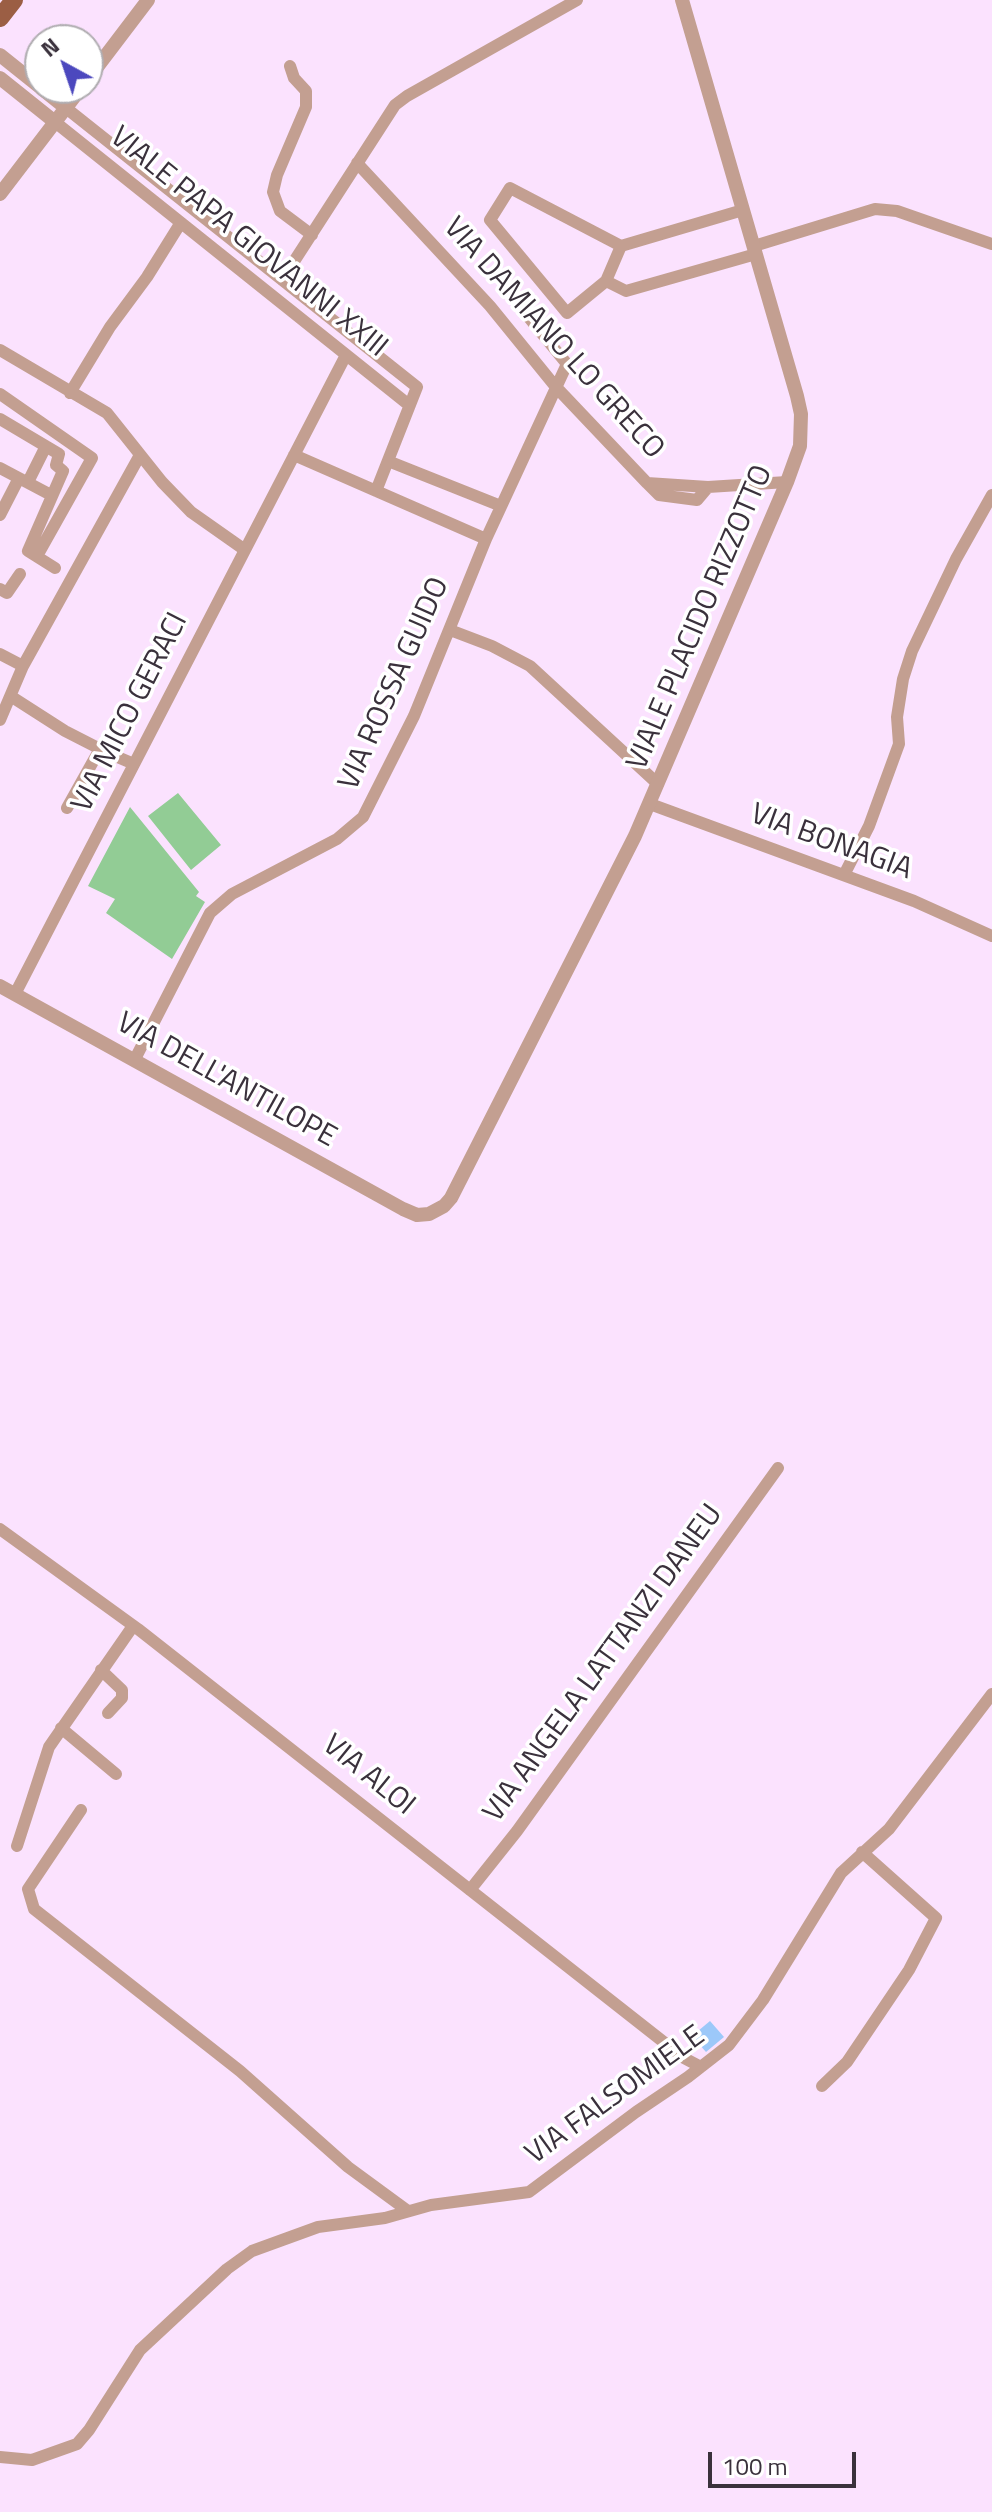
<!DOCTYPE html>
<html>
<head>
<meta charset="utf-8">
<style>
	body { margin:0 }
	#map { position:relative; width:992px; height:2512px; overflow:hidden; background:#fbe2fe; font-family:"Titillium Web",sans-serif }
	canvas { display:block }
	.north { position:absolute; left:24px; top:24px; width:80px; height:80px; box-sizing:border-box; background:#fff; border:2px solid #b0adb1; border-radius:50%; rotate:320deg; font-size:22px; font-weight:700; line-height:32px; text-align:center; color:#3a313c }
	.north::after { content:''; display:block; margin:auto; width:28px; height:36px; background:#4c48be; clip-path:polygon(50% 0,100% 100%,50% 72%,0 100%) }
	.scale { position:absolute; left:708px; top:2452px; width:148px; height:36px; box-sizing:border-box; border:4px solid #3a313c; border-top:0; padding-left:10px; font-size:24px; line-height:28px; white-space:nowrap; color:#3a313c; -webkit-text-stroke:6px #fff; paint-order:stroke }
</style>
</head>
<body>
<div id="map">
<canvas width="992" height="2512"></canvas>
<div class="north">N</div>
<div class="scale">100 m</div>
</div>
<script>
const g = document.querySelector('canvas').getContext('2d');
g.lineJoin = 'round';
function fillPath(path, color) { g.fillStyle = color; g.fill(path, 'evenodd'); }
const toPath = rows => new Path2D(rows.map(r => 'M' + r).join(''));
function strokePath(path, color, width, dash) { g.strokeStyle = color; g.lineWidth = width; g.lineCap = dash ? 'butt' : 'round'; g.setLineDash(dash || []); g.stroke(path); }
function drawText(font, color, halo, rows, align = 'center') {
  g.font = font + ' "Titillium Web",sans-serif'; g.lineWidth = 7; g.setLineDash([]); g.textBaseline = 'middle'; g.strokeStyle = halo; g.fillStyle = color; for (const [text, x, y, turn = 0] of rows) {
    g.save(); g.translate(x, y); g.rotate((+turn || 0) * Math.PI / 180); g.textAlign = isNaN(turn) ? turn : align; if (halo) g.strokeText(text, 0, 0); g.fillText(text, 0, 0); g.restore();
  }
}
fillPath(toPath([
	[178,793,221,845,191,870,148,816],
	[130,807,199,892,196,896,205,902,172,959,106,913,115,899,88,886]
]), '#92cc95');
fillPath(toPath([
	[710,2021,724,2037,706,2052,692,2036]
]), '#9cc8f9');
strokePath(toPath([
	[290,66,294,78,306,91,306,107,277,175,273,192,280,211,312,235],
	[66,108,417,387,376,491],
	[55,122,409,405],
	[357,163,490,306,555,386,647,483,708,487,787,482],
	[621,246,510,188,490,220,567,313,606,281,621,246,743,210],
	[754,246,875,209,897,211,992,244],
	[282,280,395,105,407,96,577,0],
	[606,281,626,291,756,254],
	[0,350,107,413,162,482,191,512,245,550],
	[70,393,110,327,147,277,180,224],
	[0,394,92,458,37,556],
	[0,419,59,454,56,465,63,471,28,551,55,568],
	[294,455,486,539],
	[388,461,501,506],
	[0,468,51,495],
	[28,482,46,446],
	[647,483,659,495,697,500,708,487],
	[0,515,19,478],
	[0,589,7,593,20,574],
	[450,630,492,646,530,666,658,784],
	[0,654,23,666],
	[12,697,65,731,108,753,134,764],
	[0,720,23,666,140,455],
	[650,804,914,901,992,936],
	[67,808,100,749],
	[844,875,869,826,899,744,897,717,903,679,912,651,956,559,992,495],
	[15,994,346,355],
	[135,1059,210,913,232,894,337,839,363,817,414,716,486,539,567,364,526,314],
	[0,1529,138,1629,684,2058,701,2067],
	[101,1670,122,1690,122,1698,108,1713],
	[61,1728,116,1774],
	[81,1810,28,1889,34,1909,240,2071,348,2167,408,2211],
	[17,1846,49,1747,133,1626],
	[470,1890,517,1831,778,1468],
	[822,2086,847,2062,909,1970,936,1918,862,1852],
	[0,2457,32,2460,77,2444,89,2430,140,2350,227,2269,252,2251,318,2227,385,2218,431,2205,529,2192,636,2112,688,2077,729,2045,763,2000,841,1873,889,1829,992,1694]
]), '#c39f91', 12);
strokePath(toPath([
	[0,55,40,87],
	[0,78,55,122],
	[88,79,148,0],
	[41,88,66,108],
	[0,194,81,88],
	[0,986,403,1209,417,1215,429,1214,444,1206,451,1198,635,836,787,482,800,446,801,414,797,396,682,0]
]), '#c39f91', 14);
strokePath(toPath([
	[0,18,14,0]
]), '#9b5e44', 18);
drawText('30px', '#3a313c', '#fff', [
	["VIALE PAPA GIOVANNI XXIII",248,243,39],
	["VIA DAMIANO LO GRECO",553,339,48],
	["VIALE PLACIDO RIZZOTTO",701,618,-67],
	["VIA ROSSA GUIDO",395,684,-66],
	["VIA MICO GERACI",131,713,-63],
	["VIA BONAGIA",831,843,20],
	["VIA DELL'ANTILOPE",226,1081,29],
	["VIA ANGELA LATTANZI DANEU",604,1664,-54],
	["VIA ALOI",368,1776,39],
	["VIA FALSOMIELE",616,2096,-36]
]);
</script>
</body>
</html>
